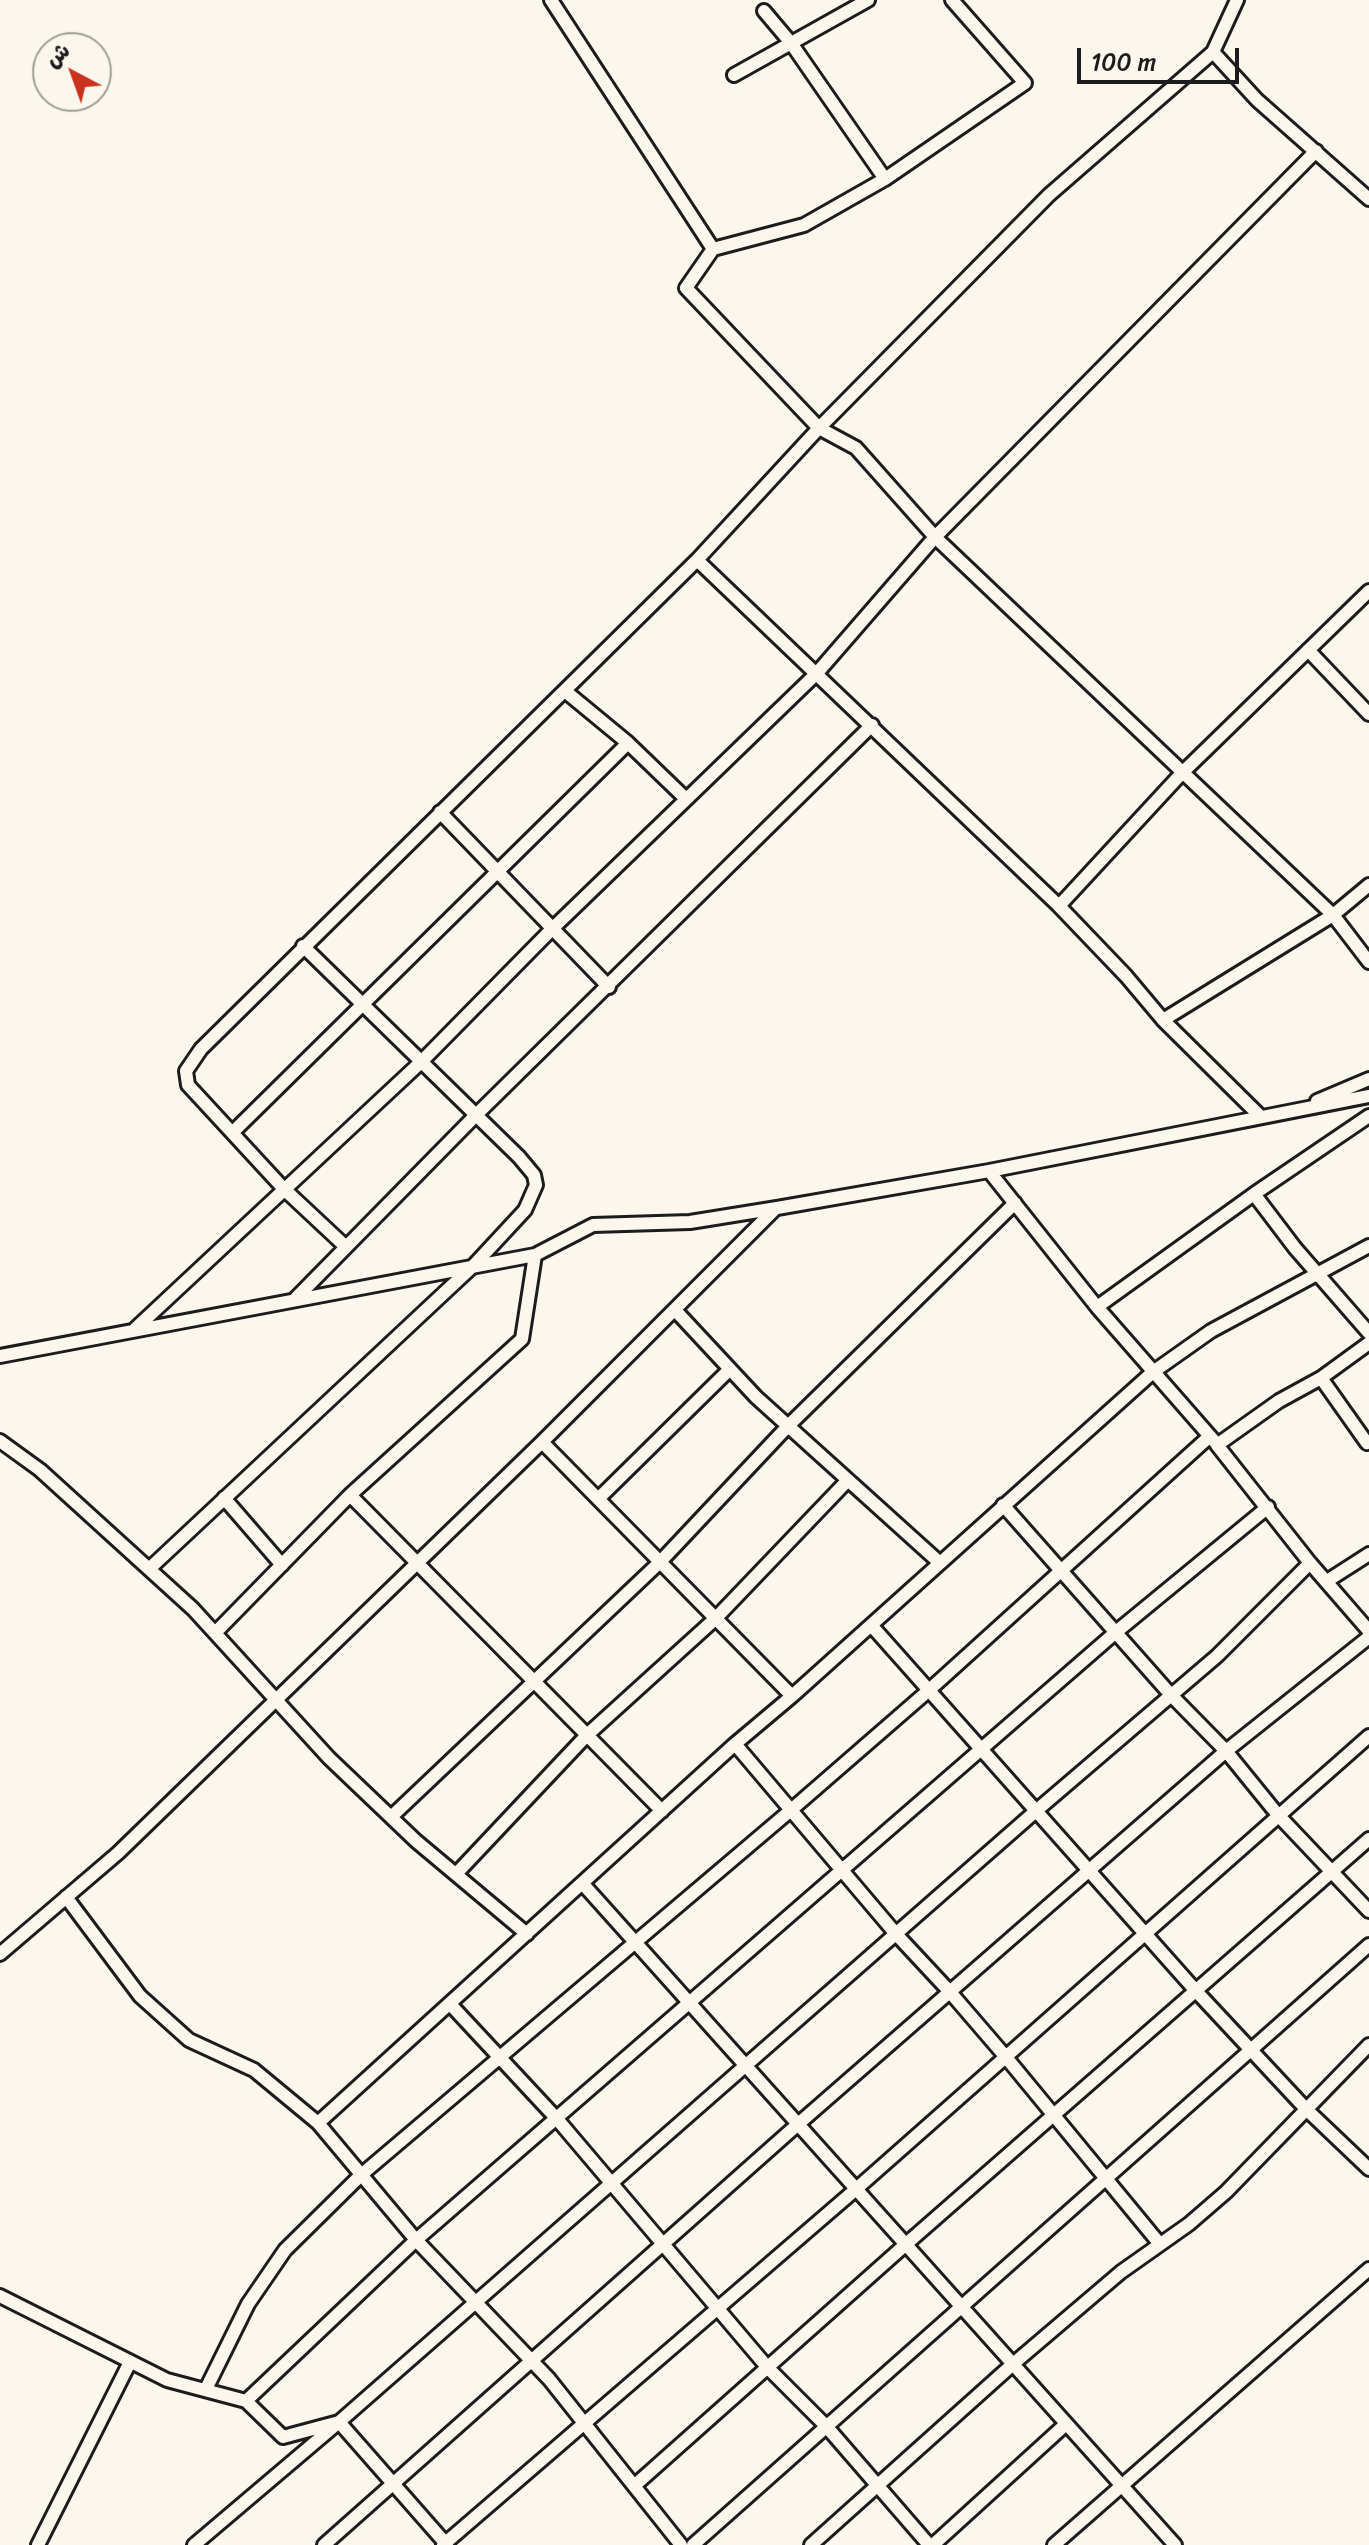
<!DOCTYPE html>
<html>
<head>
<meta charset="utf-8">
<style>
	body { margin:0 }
	#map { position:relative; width:1369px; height:2545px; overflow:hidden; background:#fbf7ec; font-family:Sriracha,"Playpen Sans Arabic",sans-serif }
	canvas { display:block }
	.north { position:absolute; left:32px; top:32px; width:80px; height:80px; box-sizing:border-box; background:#fbf7ec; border:2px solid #a29f99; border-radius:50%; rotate:319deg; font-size:22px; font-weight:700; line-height:32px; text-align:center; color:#1c1c1c }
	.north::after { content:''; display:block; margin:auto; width:28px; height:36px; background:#c8321e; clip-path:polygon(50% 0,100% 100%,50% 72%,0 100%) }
	.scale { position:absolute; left:1077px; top:48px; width:162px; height:36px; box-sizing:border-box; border:4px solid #1c1c1c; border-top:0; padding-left:10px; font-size:24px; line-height:28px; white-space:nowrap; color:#1c1c1c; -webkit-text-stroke:6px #fbf7ec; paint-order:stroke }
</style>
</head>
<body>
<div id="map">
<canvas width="1369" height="2545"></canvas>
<div class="north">ش</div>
<div class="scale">100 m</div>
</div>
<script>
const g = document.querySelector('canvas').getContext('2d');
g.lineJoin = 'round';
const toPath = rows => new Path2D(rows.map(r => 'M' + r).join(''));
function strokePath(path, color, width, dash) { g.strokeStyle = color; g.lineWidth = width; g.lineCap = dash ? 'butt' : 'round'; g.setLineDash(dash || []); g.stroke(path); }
const street = toPath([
	[551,0,713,249],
	[952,0,1025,83,885,179,804,225,713,249,686,288,819,428,856,448,935,537,1333,915,1369,962],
	[764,11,791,43,885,179],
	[1213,52,1257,100,1369,199],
	[734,75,868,0],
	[697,560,1059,906,1126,976,1163,1020,1261,1117],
	[1308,650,1369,714],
	[565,691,628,743,685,798],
	[440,812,609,987],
	[1059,906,1181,774,1369,591],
	[1163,1020,1333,915,1369,885],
	[1317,1101,1369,1079],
	[233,1132,628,743],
	[989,1171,1097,1307,1215,1442],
	[1254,1194,1295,1248,1369,1333],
	[346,1247,284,1189,188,1085,186,1071,201,1049,697,560,819,428,1049,195,1213,52,1237,0],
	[296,1298,476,1115,872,725],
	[1097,1307,1254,1194,1369,1116],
	[675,1310,756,1397,940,1563],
	[135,1329,421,1062,552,929,817,673,935,537,1316,151],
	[1369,1343,1321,1378,1279,1401,1217,1445,1310,1563,1369,1631],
	[0,1356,535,1255,593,1225,690,1222,777,1208,989,1171,1369,1096],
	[1321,1378,1367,1443,1369,1442],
	[0,1441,40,1470,193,1609,329,1758,416,1841,527,1934],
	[542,1442,792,1696],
	[350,1495,662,1811],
	[224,1498,282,1565],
	[598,1499,730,1369],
	[1003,1505,1171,1695,1226,1751,1278,1815,1369,1911],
	[149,1569,474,1265,525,1210,536,1185,534,1175,519,1157,303,946],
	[1327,1581,1369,1554],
	[871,1625,1196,1991,1306,2109,1369,2169],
	[215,1633,350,1495,522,1339,535,1255],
	[735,1744,896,1934,950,1992,1005,2056,1159,2243],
	[391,1817,660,1562,788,1426,1015,1203],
	[456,1874,587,1735,715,1619,848,1480],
	[583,1884,1175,2545],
	[66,1897,140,1996,189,2040,254,2070,318,2123,416,2240,549,2379,681,2545],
	[0,1954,118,1853,542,1442,776,1208],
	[450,2004,557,2119,768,2368,826,2426,929,2545],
	[318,2123,735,1744,792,1696,1153,1372,1211,1331,1369,1246],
	[0,2296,167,2380,246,2401,283,2437,339,2422,447,2545],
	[206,2389,248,2304,285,2250,361,2175,791,1810,928,1691,1210,1436],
	[246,2401,416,2240,1116,1632,1268,1507],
	[634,2486,905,2245,1369,1839],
	[38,2545,130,2362],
	[194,2545,339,2422,1037,1810,1217,1656,1310,1563],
	[324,2545,797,2125,1226,1751,1369,1637],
	[443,2545,855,2190,1369,1736],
	[693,2545,1369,1945],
	[811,2545,1013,2364,1121,2272,1189,2224,1226,2192,1369,2045],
	[933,2545,1066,2424],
	[1054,2545,1369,2269]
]);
strokePath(street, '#1c1c1c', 18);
strokePath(street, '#fbf7ec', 12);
</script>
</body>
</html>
